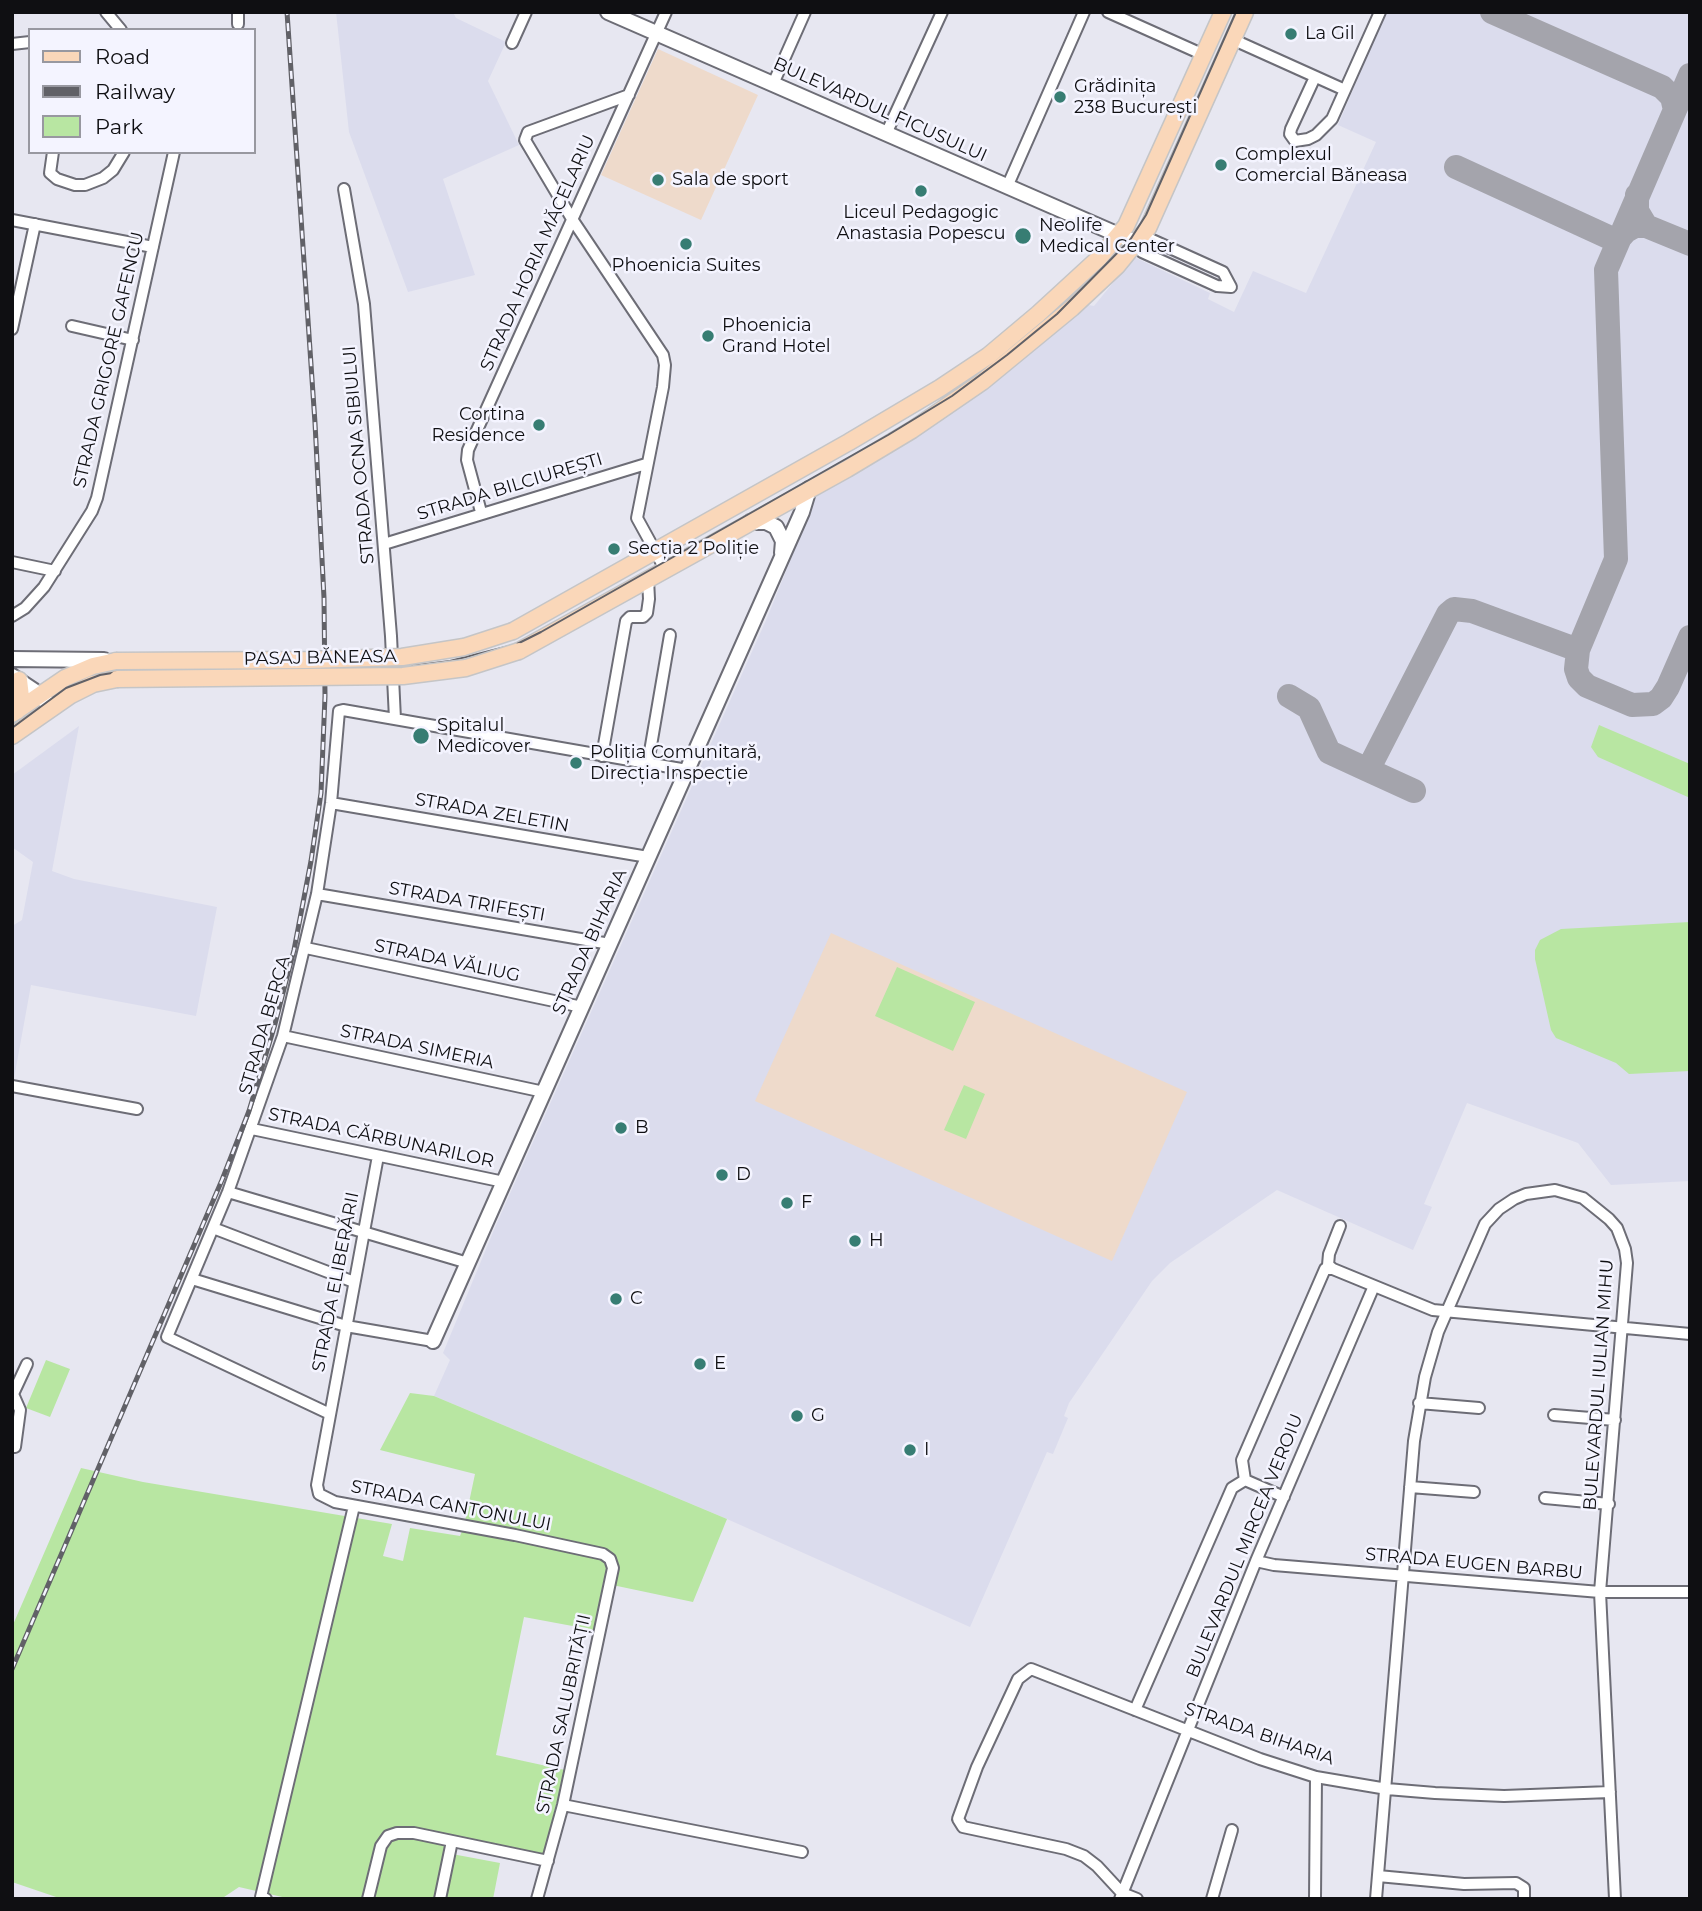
<!DOCTYPE html>
<html>
<head>
<meta charset="utf-8">
<style>
	body { margin:0 }
	#map { position:relative; width:1702px; height:1911px; overflow:hidden; background:#e7e7f1; font-family:Montserrat,sans-serif }
	canvas { display:block }
	.frame { position:absolute; inset:0; border:14px solid #0f0f12; pointer-events:none }
	.legend { position:absolute; left:28px; top:28px; width:228px; height:126px; box-sizing:border-box; background:#f4f4ff; border:2px solid #9898a0; margin:0; padding:9px 12px; list-style:none; font-size:21px; color:#0f0f12 }
	.legend li { display:flex; align-items:center; gap:14px; height:35px }
	.legend b { width:35px; border:2px solid #9898a0 }
</style>
</head>
<body>
<div id="map">
<canvas width="1702" height="1911"></canvas>
<div class="frame"></div>
<ul class="legend">
<li><b style="height:9px;background:#fad7b9"></b>Road</li>
<li><b style="height:9px;background:#616167"></b>Railway</li>
<li><b style="height:19px;background:#b8e6a2"></b>Park</li>
</ul>
</div>
<script>
const g = document.querySelector('canvas').getContext('2d');
g.lineJoin = 'round';
function fillPath(path, color) { g.fillStyle = color; g.fill(path, 'evenodd'); }
const toPath = rows => new Path2D(rows.map(r => 'M' + r).join(''));
function strokePath(path, color, width, dash) { g.strokeStyle = color; g.lineWidth = width; g.lineCap = dash ? 'butt' : 'round'; g.setLineDash(dash || []); g.stroke(path); }
function drawText(font, color, halo, rows, align = 'center') {
  g.font = font + ' Montserrat,sans-serif'; g.lineWidth = 5; g.setLineDash([]); g.textBaseline = 'middle'; g.strokeStyle = halo; g.fillStyle = color; for (const [text, x, y, turn = 0] of rows) {
    g.save(); g.translate(x, y); g.rotate((+turn || 0) * Math.PI / 180); g.textAlign = isNaN(turn) ? turn : align; if (halo) g.strokeText(text, 0, 0); g.fillText(text, 0, 0); g.restore();
  }
}
fillPath(toPath([
	[336,12,453,12,456,18,506,42,488,81,519,145,443,179,475,275,408,292,349,132],
	[1386,12,1690,12,1690,1181,1611,1185,1578,1143,1467,1103,1424,1204,1432,1207,1413,1250,1277,1190,1170,1263,1152,1281,1069,1403,1064,1416,1068,1418,1053,1454,1047,1452,970,1627,727,1519,434,1396,450,1360,443,1353,496,1225,767,618,818,492,1083,304,1094,306,1134,257,1210,293,1208,299,1234,312,1253,271,1306,293,1376,142,1338,125],
	[79,726,52,871,74,879,217,907,196,1016,31,985,13,1084,12,926,22,920,33,862,12,847,12,775]
]), '#dbdced');
fillPath(toPath([
	[658,49,758,95,701,220,601,175],
	[831,933,1187,1092,1112,1261,755,1101]
]), '#eedacb');
fillPath(toPath([
	[1599,725,1690,764,1690,798,1598,757,1591,747],
	[1690,922,1690,1071,1629,1074,1616,1063,1556,1038,1551,1030,1535,959,1535,950,1540,940,1561,929],
	[897,967,975,1002,953,1051,875,1016],
	[964,1085,985,1094,966,1139,944,1130],
	[46,1360,70,1369,50,1417,26,1408],
	[410,1393,434,1396,727,1519,693,1602,603,1583,594,1630,524,1617,496,1755,565,1770,543,1856,449,1837,436,1899,291,1899,239,1887,221,1899,62,1899,12,1882,12,1627,81,1468,143,1482,392,1524,383,1556,403,1561,410,1528,460,1536,464,1526,475,1474,380,1450],
	[452,1854,500,1863,493,1899,443,1899]
]), '#b8e6a2');
strokePath(toPath([
	[1492,12,1662,87,1672,97,1675,110],
	[1690,75,1606,270,1616,559,1578,650,1576,669,1579,678,1587,686,1632,705,1653,704,1661,698,1668,687,1690,637],
	[1456,167,1617,241,1626,231,1635,226,1646,226,1637,211,1637,195],
	[1646,226,1690,244],
	[1289,696,1309,708,1329,752,1368,770],
	[1414,791,1368,770,1448,614,1454,609,1472,611,1578,650]
]), '#a4a4ac', 24);
const street = toPath([
	[106,12,121,30],
	[238,12,238,24],
	[1108,12,1204,55],
	[1234,40,1345,90],
	[512,43,526,12],
	[12,44,30,42],
	[1315,77,1291,129,1290,134,1295,141,1308,139,1316,135,1332,119,1380,12],
	[773,84,805,12],
	[629,95,528,132,525,140,572,219,663,355,665,365,663,387,637,518,665,569],
	[886,134,942,12],
	[53,152,50,173,57,179,75,185,85,185,103,178,113,170,124,152],
	[1007,187,1084,12],
	[344,189,364,304,391,636,395,719],
	[12,220,153,247],
	[1150,239,1223,272,1231,287,1217,286,1142,252,1137,243,1150,239],
	[72,326,133,340],
	[12,329,35,224],
	[481,512,467,460,468,450,666,12],
	[384,544,646,464],
	[12,562,55,571],
	[12,616,25,608,44,587,92,511,97,498,174,152],
	[602,756,626,621,630,617,643,617,647,613,649,599,648,579],
	[648,763,670,635],
	[331,803,648,857],
	[317,894,610,944],
	[306,948,582,1007],
	[283,1036,544,1092],
	[12,1086,137,1109],
	[252,1129,504,1182],
	[378,1156,317,1485,319,1494,335,1502,515,1535,603,1554,610,1559,613,1568,563,1805,537,1899],
	[228,1192,468,1263],
	[1340,1226,1329,1254,1328,1265,1333,1269,1433,1310,1690,1334],
	[213,1228,354,1282],
	[192,1279,346,1326,433,1341],
	[1419,1403,1479,1408],
	[330,1414,167,1337,228,1192,283,1036,317,894,331,803,339,711,343,710,687,770],
	[1554,1415,1615,1420],
	[15,1447,20,1410,13,1394,27,1364],
	[1410,1487,1474,1492],
	[1284,1497,1245,1480,1242,1460,1325,1269,1333,1269],
	[1545,1498,1609,1504],
	[1256,1561,1274,1565,1600,1592,1690,1592],
	[1135,1710,1232,1488,1245,1480],
	[563,1805,802,1852],
	[1378,1876,1464,1884,1516,1883,1524,1888,1524,1899],
	[266,1899,261,1897,354,1506],
	[368,1899,381,1846,388,1836,397,1833,414,1833,548,1861],
	[440,1899,452,1841],
	[1120,1899,1256,1561,1374,1286],
	[1137,1899,1122,1893,1097,1866,1084,1856,1066,1849,963,1827,958,1819,977,1767,1018,1679,1031,1669,1260,1759,1316,1777,1387,1789,1435,1793,1504,1796,1610,1792],
	[1212,1899,1232,1830],
	[1315,1899,1316,1777],
	[1376,1899,1414,1441,1425,1377,1438,1332,1485,1224,1499,1209,1514,1199,1526,1194,1555,1190,1583,1198,1609,1219,1617,1228,1625,1249,1627,1263,1600,1592,1615,1899]
]);
const secondary = toPath([
	[608,12,1137,243],
	[750,522,766,522,776,527,783,541,782,553],
	[12,659,104,660],
	[12,676,33,690,52,707],
	[433,1341,802,512,809,489]
]);
const primary = toPath([
	[513,631,849,442,940,388,988,356,1038,314,1099,258,1126,226,1223,12],
	[519,651,847,469,912,430,982,382,1072,308,1117,266,1148,228,1245,12],
	[17,711,21,697,19,680],
	[12,714,65,678,93,666,116,661],
	[12,736,71,695,93,684,117,679]
]);
strokePath(street, '#6d6d76', 14);
strokePath(secondary, '#6d6d76', 18);
strokePath(primary, '#c5c5c6', 19);
strokePath(street, '#fff', 10);
strokePath(secondary, '#fff', 14);
strokePath(primary, '#fad7b9', 16);
strokePath(toPath([
	[12,728,66,688,100,675,118,672,386,669,450,661,517,644,541,632,888,435,952,396,1007,355,1057,314,1130,240,1146,215,1236,12]
]), '#616167', 2);
const rail = toPath([
	[12,1669,222,1180,249,1111,275,1024,294,950,311,861,321,793,325,696,324,598,315,423,287,12]
]);
strokePath(rail, '#616167', 5);
strokePath(rail, '#f4f4ff', 2.5, [8]);
const primaryBridge = toPath([
	[116,661,307,660,402,657,464,647,513,631],
	[117,679,403,676,466,668,519,651]
]);
strokePath(primaryBridge, '#c5c5c6', 19, []);
strokePath(primaryBridge, '#fad7b9', 16);
for (const [x, y, r, color] of [
	[1291,34,7,"#377d73"],
	[1060,97,7,"#377d73"],
	[1221,165,7,"#377d73"],
	[658,180,7,"#377d73"],
	[921,191,7,"#377d73"],
	[1023,236,9,"#377d73"],
	[686,244,7,"#377d73"],
	[708,336,7,"#377d73"],
	[539,425,7,"#377d73"],
	[614,549,7,"#377d73"],
	[421,736,9,"#377d73"],
	[576,763,7,"#377d73"],
	[621,1128,7,"#377d73"],
	[722,1175,7,"#377d73"],
	[787,1203,7,"#377d73"],
	[855,1241,7,"#377d73"],
	[616,1299,7,"#377d73"],
	[700,1364,7,"#377d73"],
	[797,1416,7,"#377d73"],
	[910,1450,7,"#377d73"]
]) { const dot = new Path2D(); dot.arc(x, y, r, 0, 2 * Math.PI); g.fillStyle = color; g.fill(dot); strokePath(dot, '#f4f4ff', 2.5); }
drawText('18px', '#0f0f12', '#f4f4ff', [
	["La Gil",1305,34],
	["Grădinița",1074,87],
	["238 București",1074,108],
	["Complexul",1235,155],
	["Comercial Băneasa",1235,176],
	["Sala de sport",672,180],
	["Liceul Pedagogic",921,213,"center"],
	["Anastasia Popescu",921,234,"center"],
	["Neolife",1039,226],
	["Medical Center",1039,247],
	["Phoenicia Suites",686,266,"center"],
	["Phoenicia",722,326],
	["Grand Hotel",722,347],
	["Cortina",525,415,"right"],
	["Residence",525,436,"right"],
	["Secția 2 Poliție",628,549],
	["Spitalul",437,726],
	["Medicover",437,747],
	["Poliția Comunitară,",590,753],
	["Direcția Inspecție",590,774],
	["B",635,1128],
	["D",736,1175],
	["F",801,1203],
	["H",869,1241],
	["C",630,1299],
	["E",714,1364],
	["G",811,1416],
	["I",924,1450]
], 'left');
drawText('18px', '#0f0f12', '#f4f4ff', [
	["BULEVARDUL FICUSULUI",880,110,24],
	["STRADA HORIA MĂCELARIU",538,253,-66],
	["STRADA GRIGORE GAFENCU",109,360,-77],
	["STRADA OCNA SIBIULUI",359,455,-95],
	["STRADA BILCIUREȘTI",510,487,-17],
	["PASAJ BĂNEASA",320,658,-1],
	["STRADA ZELETIN",492,813,10],
	["STRADA TRIFEȘTI",467,902,10],
	["STRADA BIHARIA",590,942,-66],
	["STRADA VĂLIUG",447,961,12],
	["STRADA BERCA",265,1025,-74],
	["STRADA SIMERIA",417,1047,12],
	["STRADA CĂRBUNARILOR",381,1138,12],
	["STRADA ELIBERĂRII",336,1282,-79],
	["BULEVARDUL IULIAN MIHU",1599,1385,-86],
	["STRADA CANTONULUI",451,1506,11],
	["BULEVARDUL MIRCEA VEROIU",1245,1546,-68],
	["STRADA EUGEN BARBU",1474,1564,5],
	["STRADA SALUBRITĂȚII",564,1714,-78],
	["STRADA BIHARIA",1259,1734,19]
]);
</script>
</body>
</html>
